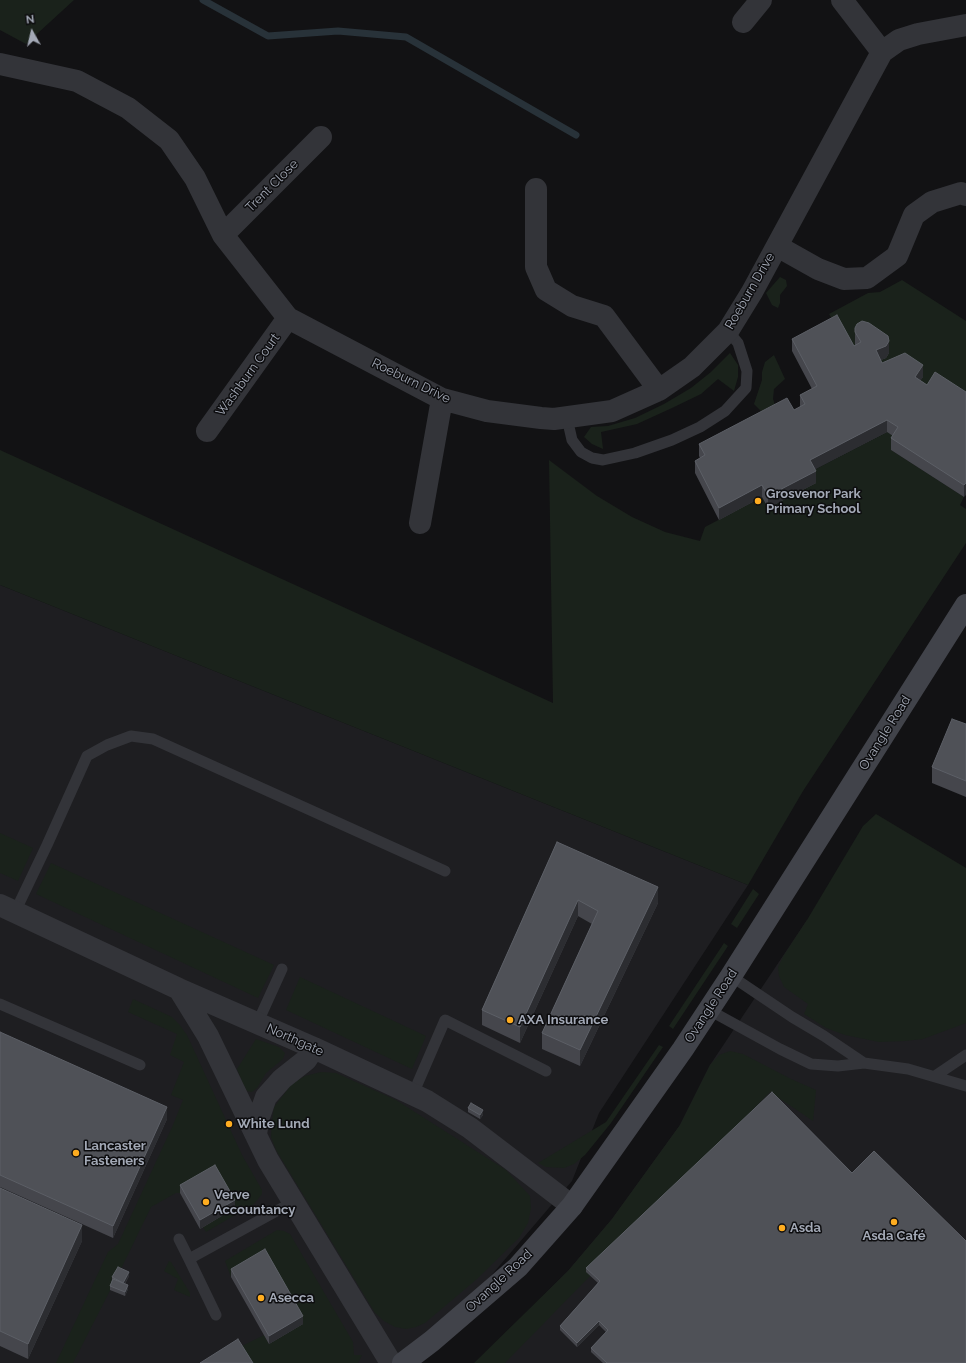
<!DOCTYPE html>
<html>
<head>
<meta charset="utf-8">
<style>
	body { margin:0 }
	#map { position:relative; width:966px; height:1363px; overflow:hidden; background:#121214; font-family:Raleway,sans-serif }
	canvas { display:block }
	.north { position:absolute; left:12px; top:12px; width:40px; height:40px; -webkit-text-stroke:3px #0d0d0f; paint-order:stroke; rotate:352deg; font-size:11px; font-weight:700; line-height:16px; text-align:center; color:#a3a9b6 }
	.north::after { content:''; display:block; margin:auto; width:14px; height:18px; background:#a3a9b6; clip-path:polygon(50% 0,100% 100%,50% 72%,0 100%) }
</style>
</head>
<body>
<div id="map">
<canvas width="966" height="1363"></canvas>
<div class="north">N</div>
</div>
<script>
const g = document.querySelector('canvas').getContext('2d');
g.lineJoin = 'round';
function fillPath(path, color) { g.fillStyle = color; g.fill(path, 'evenodd'); }
const toPath = rows => new Path2D(rows.map(r => 'M' + r).join(''));
function strokePath(path, color, width, dash) { g.strokeStyle = color; g.lineWidth = width; g.lineCap = dash ? 'butt' : 'round'; g.setLineDash(dash || []); g.stroke(path); }
function drawText(font, color, halo, rows, align = 'center') {
  g.font = font + ' Raleway,sans-serif'; g.lineWidth = 3; g.setLineDash([]); g.textBaseline = 'middle'; g.strokeStyle = halo; g.fillStyle = color; for (const [text, x, y, turn = 0] of rows) {
    g.save(); g.translate(x, y); g.rotate((+turn || 0) * Math.PI / 180); g.textAlign = isNaN(turn) ? turn : align; if (halo) g.strokeText(text, 0, 0); g.fillText(text, 0, 0); g.restore();
  }
}
fillPath(toPath([
	[0,585,748,885,599,1113,572,1181,471,1299,391,1363,0,1363],
	[807,920,966,986,966,1363,475,1363,568,1271,612,1219,680,1125,710,1065]
]), '#1e1e21');
fillPath(toPath([
	[0,0,74,0,26,44,0,30],
	[780,277,786,280,787,286,780,295,780,303,778,308,772,305,766,293],
	[902,280,966,321,966,405,927,397,882,375,861,354,854,358,829,314,868,293,880,292],
	[730,353,738,365,738,377,734,391,718,379,701,394,672,408,637,424,601,432,603,449,592,444,584,437,591,427,608,426,635,418,664,404,691,388,711,372],
	[774,355,785,379,774,389,773,399,775,405,761,411,754,404,762,380,762,372,765,362],
	[887,432,898,439,891,450,964,497,960,505,966,509,966,543,803,791,748,885,0,585,0,450,553,703,549,460,597,496,632,517,665,532,700,541,705,527,762,497,768,508,810,472],
	[876,814,966,868,966,1023,923,1039,905,1041,879,1042,845,1035,826,1028,804,1014,808,1004,784,987,779,976,778,967,784,955,807,920,863,826],
	[0,833,33,848,18,881,0,873],
	[51,863,274,965,258,998,36,894],
	[753,889,759,894,737,928,731,924],
	[724,943,728,946,673,1029,669,1026],
	[300,977,426,1036,412,1069,286,1010],
	[133,999,172,1017,179,1024,187,1035,242,1155,262,1190,262,1194,254,1204,206,1232,203,1227,235,1208,180,1193,176,1193,151,1207,121,1269,73,1363,56,1363,108,1252,118,1244,173,1125,183,1100,171,1095,184,1062,170,1055,177,1034,128,1012],
	[256,1039,279,1047,285,1053,283,1059,266,1073,257,1088,252,1092,247,1091,244,1086,237,1069],
	[659,1045,663,1047,611,1123,585,1155,574,1164,564,1168,546,1167,538,1163,606,1122],
	[730,1051,743,1054,791,1079,816,1090,813,1121,770,1092,505,1363,474,1363,568,1271,612,1219,680,1125,710,1065,719,1055],
	[321,1072,336,1073,396,1100,506,1170,530,1196,531,1208,528,1223,519,1238,477,1279,425,1323,416,1327,406,1329,395,1327,384,1321,375,1313,276,1150,271,1137,272,1121,274,1107,292,1084,305,1076],
	[277,1230,284,1231,290,1234,353,1342,354,1355,362,1355,358,1363,248,1363,238,1348,264,1335,269,1344,303,1324,265,1258,231,1277,225,1261],
	[169,1261,171,1262,190,1293,190,1297,174,1290,178,1279,164,1271]
]), '#1a221b');
strokePath(toPath([
	[203,0,268,36,338,31,406,37,576,135]
]), '#283239', 7);
strokePath(toPath([
	[567,418,572,440,581,452,592,458,603,460,635,453,672,440,700,427,725,411,746,388,747,371,738,343,728,331],
	[15,912,47,845,87,756,107,745,131,736,153,739,445,871],
	[731,976,792,1017,824,1036,864,1063],
	[0,1004,140,1065],
	[709,1010,780,1049,811,1064,838,1066,864,1063,908,1069,966,1086],
	[257,1024,282,969],
	[935,1076,966,1055],
	[413,1094,445,1020,546,1071],
	[179,1239,189,1259,293,1202],
	[189,1259,216,1315]
]), '#333439', 11);
strokePath(toPath([
	[842,0,882,52],
	[743,22,761,0],
	[0,64,77,81,128,108,169,140,195,178,223,235,288,318,442,399,487,411,541,418,554,419,612,411,659,390,692,367,728,331,752,292,882,52,899,40,918,34,966,25],
	[536,189,536,267,546,290,572,306,604,316,659,390],
	[223,235,321,137],
	[777,246,818,269,844,279,867,278,897,256,914,215,932,202,961,193,966,195],
	[207,431,288,318],
	[420,523,442,399],
	[0,905,179,989,314,1048,427,1101,470,1128,572,1206],
	[179,989,208,1036,268,1160,391,1363],
	[256,1135,258,1120,266,1097,282,1079,306,1060,314,1048]
]), '#333439', 22);
strokePath(toPath([
	[403,1363,432,1341,518,1267,572,1206,683,1049,731,976,966,605]
]), '#41434a', 22);
fillPath(toPath([
	[855,328,889,353,886,358,881,360,882,363,923,377,920,380,927,385,966,392,964,497,891,450,891,438,893,436,887,432,815,469,816,483,768,508,762,497,719,520,695,473,695,461,700,458,699,456,699,444,794,410,800,407,800,395,812,389,792,351,792,339,854,346,855,345],
	[966,724,966,797,932,783,932,767],
	[557,842,658,903,580,1066,542,1049,542,1033,592,924,578,916,520,1043,482,1025,482,1010],
	[0,1032,167,1119,113,1238,0,1187],
	[468,1108,483,1115,480,1119,468,1112],
	[180,1185,235,1208,200,1229,180,1193],
	[0,1188,82,1241,28,1359,0,1346],
	[586,1268,966,1363,603,1363,591,1352,591,1348,606,1332,599,1325,577,1347,560,1330,560,1326,598,1283,586,1272],
	[231,1269,303,1324,269,1344,231,1277],
	[129,1276,125,1284,128,1289,125,1296,110,1290,110,1286,112,1280,112,1277]
]), '#45464c');
fillPath(toPath([
	[889,341,889,353,886,358,876,362,876,350],
	[923,365,923,377,915,389,915,377],
	[887,420,887,432,810,472,810,460],
	[816,471,816,483,768,508,768,496],
	[966,483,966,495,964,497,964,485],
	[762,485,762,497,719,520,719,508],
	[658,887,658,903,580,1066,580,1050],
	[578,900,578,916,520,1043,520,1027],
	[167,1107,167,1119,113,1238,113,1226],
	[483,1110,483,1115,480,1119,480,1115],
	[235,1200,235,1208,200,1229,200,1220],
	[82,1225,82,1241,28,1359,28,1344],
	[129,1272,129,1276,123,1287,123,1283],
	[128,1285,128,1289,125,1296,125,1292],
	[303,1316,303,1324,269,1344,269,1336],
	[599,1321,599,1325,577,1347,577,1343]
]), '#2c2d31');
const building = toPath([
	[837,315,854,346,861,342,855,332,855,328,857,324,862,321,869,323,888,336,889,341,886,346,876,350,882,363,905,353,923,365,915,377,927,385,935,372,966,392,966,483,964,485,891,438,898,427,887,420,810,460,816,471,768,496,762,485,719,508,695,461,705,455,699,444,787,398,794,410,805,404,800,395,817,386,792,339,837,315],
	[952,719,966,724,966,781,932,767,952,719],
	[557,842,658,887,580,1050,542,1033,598,911,578,900,520,1027,482,1010,557,842],
	[0,1032,167,1107,113,1226,0,1175,0,1032],
	[772,1092,852,1173,874,1151,966,1241,966,1363,607,1363,591,1348,608,1330,599,1321,577,1343,560,1326,600,1281,586,1268,772,1092],
	[471,1103,483,1110,480,1115,468,1108,471,1103],
	[215,1165,235,1200,200,1220,180,1185,215,1165],
	[0,1188,82,1225,28,1344,0,1331,0,1188],
	[265,1249,303,1316,269,1336,231,1269,265,1249],
	[118,1267,129,1272,123,1283,112,1277,118,1267],
	[113,1279,128,1285,125,1292,110,1286,113,1279],
	[238,1339,253,1363,200,1363,238,1339]
]);
fillPath(building, '#4f5157');
strokePath(building, '#5c5f66', 1);
for (const [x, y, r, color] of [
	[758,501,4,"#ffad20"],
	[510,1020,4,"#ffad20"],
	[229,1124,4,"#ffad20"],
	[76,1153,4,"#ffad20"],
	[206,1202,4,"#ffad20"],
	[894,1222,4,"#ffad20"],
	[782,1228,4,"#ffad20"],
	[261,1298,4,"#ffad20"]
]) { const dot = new Path2D(); dot.arc(x, y, r, 0, 2 * Math.PI); g.fillStyle = color; g.fill(dot); strokePath(dot, '#0d0d0f', 1.5); }
drawText('13px', '#a3a9b6', '#0d0d0f', [
	["Trent Close",272,186,-45],
	["Roeburn Drive",750,291,-60],
	["Washburn Court",248,375,-54],
	["Roeburn Drive",411,381,26],
	["Ovangle Road",885,733,-58],
	["Ovangle Road",711,1006,-57],
	["Northgate",295,1040,24],
	["Ovangle Road",499,1281,-43]
]);
drawText('bold 13px', '#a3a9b6', '#0d0d0f', [
	["Grosvenor Park",766,494],
	["Primary School",766,509],
	["AXA Insurance",518,1020],
	["White Lund",237,1124],
	["Lancaster",84,1146],
	["Fasteners",84,1161],
	["Verve",214,1195],
	["Accountancy",214,1210],
	["Asda",790,1228],
	["Asda Café",894,1236,"center"],
	["Asecca",269,1298]
], 'left');
</script>
</body>
</html>
